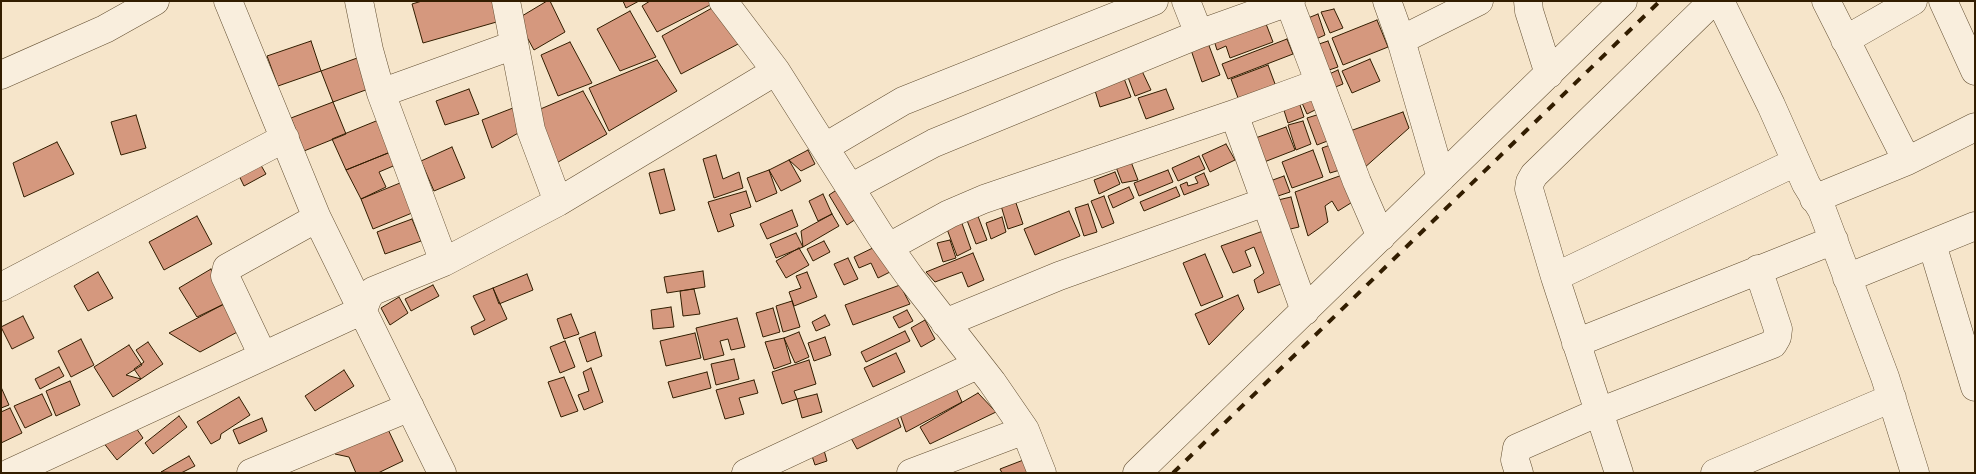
<!DOCTYPE html>
<html>
<head>
<meta charset="utf-8">
<style>
	body { margin:0 }
	#map { position:relative; width:1976px; height:474px; overflow:hidden; background:#f6e5ca; font-family:"Old Standard TT",serif }
	canvas { display:block }
	.frame { position:absolute; inset:0; border:2px solid #321d00; pointer-events:none }
</style>
</head>
<body>
<div id="map">
<canvas width="1976" height="474"></canvas>
<div class="frame"></div>
</div>
<script>
const g = document.querySelector('canvas').getContext('2d');
g.lineJoin = 'round';
function fillPath(path, color) { g.fillStyle = color; g.fill(path, 'evenodd'); }
const toPath = rows => new Path2D(rows.map(r => 'M' + r).join(''));
function strokePath(path, color, width, dash) { g.strokeStyle = color; g.lineWidth = width; g.lineCap = dash ? 'butt' : 'round'; g.setLineDash(dash || []); g.stroke(path); }
const building = toPath([
	[422,1,495,1,500,21,423,43,412,4,422,1],
	[547,1,550,1,565,32,534,50,517,19,547,1],
	[623,1,639,1,626,8,623,1],
	[650,1,713,1,714,3,657,32,642,6,650,1],
	[712,8,740,43,681,74,662,36,712,8],
	[1334,9,1343,28,1330,33,1321,12,1334,9],
	[630,11,656,57,620,71,597,29,630,11],
	[1318,14,1325,35,1316,39,1308,18,1318,14],
	[1263,16,1273,42,1230,58,1226,46,1217,50,1212,34,1263,16],
	[1377,20,1388,47,1343,65,1332,38,1377,20],
	[1287,39,1293,54,1228,79,1222,64,1287,39],
	[311,41,321,71,278,86,267,56,311,41],
	[1328,41,1338,67,1326,71,1316,45,1328,41],
	[570,42,592,83,558,96,541,55,570,42],
	[1208,43,1220,75,1202,82,1191,50,1208,43],
	[360,57,371,88,333,102,321,71,360,57],
	[1370,59,1380,81,1352,93,1342,71,1370,59],
	[657,60,677,91,609,131,589,88,657,60],
	[1268,65,1278,92,1241,106,1231,79,1268,65],
	[1125,69,1142,71,1151,90,1135,96,1125,69],
	[1338,70,1343,84,1333,88,1327,75,1338,70],
	[1122,73,1131,97,1100,107,1093,84,1122,73],
	[469,89,479,114,445,125,436,101,469,89],
	[1166,89,1174,109,1146,119,1138,98,1166,89],
	[1309,89,1317,109,1307,114,1298,94,1309,89],
	[583,91,607,134,553,165,531,113,583,91],
	[1297,96,1304,117,1288,123,1281,101,1297,96],
	[333,102,346,134,304,151,291,118,333,102],
	[513,108,520,132,492,148,482,120,513,108],
	[1403,112,1409,128,1363,169,1350,131,1403,112],
	[1320,114,1330,140,1317,145,1307,118,1320,114],
	[136,115,146,148,121,155,111,122,136,115],
	[381,119,393,151,346,170,332,139,381,119],
	[1303,121,1311,144,1296,150,1288,125,1303,121],
	[1286,127,1295,150,1259,164,1250,140,1286,127],
	[57,142,74,174,24,197,13,163,57,142],
	[1226,144,1235,160,1210,172,1202,155,1226,144],
	[1333,144,1340,170,1330,173,1322,148,1333,144],
	[452,147,465,178,434,191,421,161,452,147],
	[251,148,266,174,244,186,231,159,251,148],
	[808,150,815,164,801,171,789,160,808,150],
	[1313,150,1323,177,1292,188,1282,162,1313,150],
	[393,151,398,164,379,172,386,187,361,199,346,170,393,151],
	[1128,154,1138,180,1122,183,1113,159,1128,154],
	[716,155,723,179,739,172,743,188,714,198,703,159,716,155],
	[1199,156,1205,169,1178,181,1172,168,1199,156],
	[789,160,801,181,781,191,769,170,789,160],
	[664,169,675,210,660,214,649,173,664,169],
	[769,170,777,193,756,202,747,178,769,170],
	[1168,170,1173,182,1139,196,1134,183,1168,170],
	[1115,172,1120,184,1099,194,1094,180,1115,172],
	[1204,173,1209,185,1184,195,1180,185,1187,182,1188,186,1198,183,1195,177,1204,173],
	[1345,174,1354,201,1338,211,1332,201,1325,206,1328,222,1308,236,1295,192,1345,174],
	[1284,176,1290,192,1275,197,1270,181,1284,176],
	[400,183,412,213,373,229,361,199,400,183],
	[841,187,859,217,847,225,829,195,841,187],
	[1129,187,1134,198,1113,208,1108,196,1129,187],
	[1176,187,1180,196,1144,211,1140,202,1176,187],
	[746,191,751,207,730,214,734,226,718,232,708,202,746,191],
	[823,194,832,214,818,221,809,201,823,194],
	[1013,194,1023,224,1008,229,999,199,1013,194],
	[1104,196,1114,223,1102,228,1091,201,1104,196],
	[1291,197,1299,227,1286,230,1278,200,1291,197],
	[1088,204,1097,232,1084,236,1075,208,1088,204],
	[792,210,798,226,767,239,760,224,792,210],
	[976,211,987,240,976,244,965,215,976,211],
	[1069,211,1080,236,1035,255,1024,229,1069,211],
	[832,214,839,226,803,247,801,231,832,214],
	[959,215,971,249,957,256,944,221,959,215],
	[197,216,212,244,164,270,149,242,197,216],
	[1002,217,1006,232,991,239,986,223,1002,217],
	[412,219,421,241,385,254,377,232,412,219],
	[1266,230,1286,282,1258,293,1254,280,1264,273,1254,247,1245,251,1251,266,1233,273,1221,246,1266,230],
	[796,233,803,247,776,258,770,244,796,233],
	[950,240,956,258,943,262,937,243,950,240],
	[824,241,830,252,813,261,807,249,824,241],
	[877,246,890,272,878,278,871,263,859,268,854,257,877,246],
	[799,248,809,265,786,278,776,261,799,248],
	[973,253,984,280,968,287,962,272,935,282,926,272,973,253],
	[1205,254,1223,297,1201,306,1183,263,1205,254],
	[848,258,858,279,844,285,834,264,848,258],
	[211,269,226,303,197,317,179,288,211,269],
	[703,271,705,287,667,293,664,277,703,271],
	[98,272,113,298,88,311,74,286,98,272],
	[807,272,817,297,794,306,789,292,801,288,796,276,807,272],
	[527,274,533,290,499,304,493,288,527,274],
	[433,285,439,296,411,311,405,299,433,285],
	[900,285,910,304,853,325,845,305,900,285],
	[493,288,507,319,474,335,471,327,485,320,473,296,493,288],
	[694,289,700,314,683,316,680,291,694,289],
	[1238,295,1244,309,1209,345,1195,314,1238,295],
	[399,297,408,313,390,325,381,308,399,297],
	[792,301,800,327,783,332,776,306,792,301],
	[226,303,241,330,200,352,169,333,226,303],
	[671,307,674,327,653,329,651,310,671,307],
	[773,308,780,332,763,337,756,313,773,308],
	[907,310,913,321,899,328,893,317,907,310],
	[571,314,579,334,564,339,557,319,571,314],
	[825,315,830,325,816,331,812,322,825,315],
	[23,316,34,338,12,349,1,327,23,316],
	[737,318,745,347,731,350,728,339,720,341,724,355,704,360,696,328,737,318],
	[925,320,935,339,921,347,911,328,925,320],
	[905,331,910,341,866,362,861,352,905,331],
	[595,332,602,356,587,362,579,338,595,332],
	[799,332,809,357,795,363,784,338,799,332],
	[695,333,701,358,666,366,660,341,695,333],
	[825,337,831,355,814,361,808,343,825,337],
	[784,338,791,363,774,369,765,342,784,338],
	[81,339,94,365,71,377,58,351,81,339],
	[565,341,575,367,560,373,550,347,565,341],
	[148,342,163,364,141,379,134,369,144,362,136,350,148,342],
	[129,345,142,365,126,375,141,379,113,397,94,367,129,345],
	[896,353,905,372,873,387,864,368,896,353],
	[734,359,739,379,716,385,711,364,734,359],
	[809,360,816,384,794,391,797,399,782,404,772,372,809,360],
	[59,367,64,376,40,389,35,379,59,367],
	[591,368,603,402,584,410,578,395,589,391,583,372,591,368],
	[344,370,354,386,315,411,305,396,344,370],
	[707,372,711,388,673,398,668,382,707,372],
	[564,377,578,411,561,417,548,382,564,377],
	[952,379,962,402,906,432,897,406,952,379],
	[754,380,758,393,739,398,744,414,725,419,716,390,754,380],
	[70,381,80,405,56,416,46,391,70,381],
	[1,387,9,405,1,408,1,387],
	[978,393,996,412,930,444,920,427,978,393],
	[42,394,52,415,25,428,14,406,42,394],
	[817,394,822,412,802,418,797,399,817,394],
	[239,397,250,415,221,434,220,439,211,444,197,422,239,397],
	[893,406,901,427,857,449,846,429,893,406],
	[10,408,22,433,1,443,1,412,10,408],
	[179,416,187,427,153,454,145,443,179,416],
	[262,418,267,431,239,444,233,430,262,418],
	[385,423,403,461,378,473,356,473,349,457,335,454,331,447,385,423],
	[134,425,143,438,117,460,99,437,134,425],
	[822,443,827,461,815,465,809,447,822,443],
	[189,456,195,466,181,473,161,472,189,456],
	[1026,459,1032,473,1002,473,1000,469,1026,459]
]);
fillPath(building, '#d5987e');
strokePath(building, '#321d00', 1);
const street = toPath([
	[228,1,317,218,442,473],
	[359,1,369,50,381,93,444,262],
	[506,1,531,130,558,202],
	[723,1,776,71,880,235,910,277,992,382,1025,430,1042,473],
	[1186,1,1199,34],
	[1387,1,1401,40,1441,178],
	[1528,1,1529,11,1549,74],
	[1720,1,1771,105,1806,184,1822,210,1885,377,1915,473],
	[1826,1,1907,161],
	[1943,1,1975,71],
	[1289,2,1357,182,1381,237],
	[1401,40,1479,1],
	[1845,40,1913,1],
	[1,75,105,29,155,1],
	[381,93,514,45],
	[1234,114,1305,311],
	[825,147,903,101,1154,1],
	[850,188,934,143,1199,34,1291,1],
	[1814,199,1907,161,1975,127],
	[1932,244,1975,387],
	[889,247,949,214,984,199,1234,114,1319,83],
	[1555,277,1796,162],
	[1847,278,1975,226],
	[1,287,285,138],
	[945,323,1059,276,1265,202],
	[1576,343,1834,240],
	[263,356,225,276,227,268,317,218],
	[10,473,363,310,368,297,373,291,444,262,558,202,776,71],
	[251,473,410,407],
	[746,473,977,365],
	[911,473,1025,430],
	[1137,473,1623,1],
	[1519,473,1515,460,1517,448,1599,412,1773,344,1777,337,1778,329,1758,269],
	[1619,473,1555,277,1529,189,1530,182,1534,175,1713,1],
	[1715,473,1892,398]
]);
strokePath(street, '#634f32', 29);
strokePath(street, '#f9eedd', 28);
strokePath(toPath([
	[1173,473,1660,1]
]), '#321d00', 4, [9, 9]);
</script>
</body>
</html>
